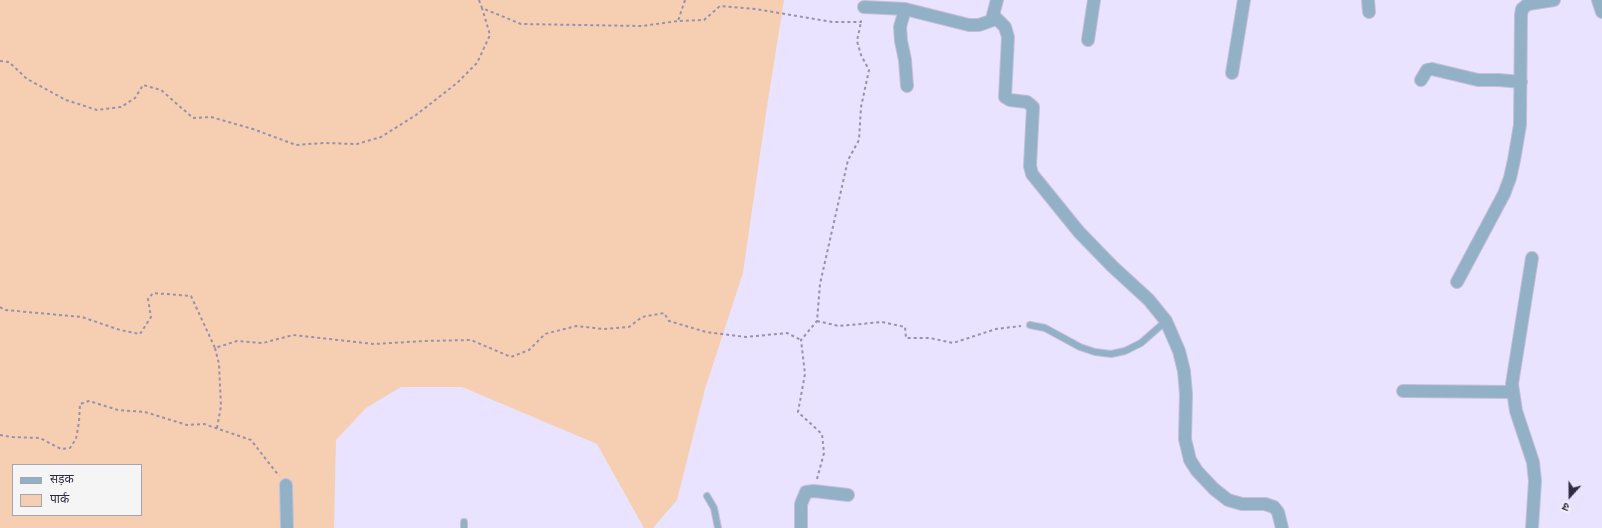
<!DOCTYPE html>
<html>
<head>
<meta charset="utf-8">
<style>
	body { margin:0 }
	#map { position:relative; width:1602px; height:528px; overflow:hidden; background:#eae3ff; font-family:"Public Sans","Noto Sans Devanagari",sans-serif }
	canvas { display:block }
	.legend { position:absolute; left:12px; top:464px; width:130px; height:52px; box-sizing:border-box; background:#f5f5f5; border:1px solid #a7a4ae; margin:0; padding:5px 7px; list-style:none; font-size:12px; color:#312a44 }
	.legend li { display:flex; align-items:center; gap:8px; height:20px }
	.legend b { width:20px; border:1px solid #a7a4ae }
	.north { position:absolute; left:1550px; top:476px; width:40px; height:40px; -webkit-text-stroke:3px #f5f5f5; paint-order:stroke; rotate:201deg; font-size:11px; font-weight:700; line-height:16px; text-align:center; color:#312a44 }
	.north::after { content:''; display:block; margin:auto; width:14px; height:18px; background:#312a44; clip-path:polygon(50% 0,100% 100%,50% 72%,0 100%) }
</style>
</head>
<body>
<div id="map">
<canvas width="1602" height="528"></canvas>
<ul class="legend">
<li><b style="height:5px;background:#92b1c6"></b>सड़क</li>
<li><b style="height:11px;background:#f6cfb2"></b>पार्क</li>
</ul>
<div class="north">उ</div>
</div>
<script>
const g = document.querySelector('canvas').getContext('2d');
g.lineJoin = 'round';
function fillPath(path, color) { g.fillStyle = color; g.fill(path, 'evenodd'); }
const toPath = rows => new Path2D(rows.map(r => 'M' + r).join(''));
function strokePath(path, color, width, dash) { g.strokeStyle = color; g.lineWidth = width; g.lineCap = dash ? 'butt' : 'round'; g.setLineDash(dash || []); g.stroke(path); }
fillPath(toPath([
	[0,0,784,0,766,113,743,273,705,389,677,500,653,528,644,528,597,444,462,387,401,387,366,408,336,440,334,528,0,528],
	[13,465,141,465,141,515,13,515]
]), '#f6cfb2');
const lane = toPath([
	[1030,325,1045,328,1080,347,1095,352,1111,354,1125,351,1141,343,1166,321],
	[707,496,714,508,718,528],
	[464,528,464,522]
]);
const street = toPath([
	[997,0,993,15,1005,27,1008,37,1005,97,1010,100,1027,102,1033,107,1030,166,1032,174,1079,232,1112,266,1149,300,1166,321,1179,351,1184,371,1186,394,1185,439,1190,460,1197,471,1214,489,1228,500,1242,504,1265,504,1274,507,1278,512,1282,528],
	[1368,0,1369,12],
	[1598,0,1602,12],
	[864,7,905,9,969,25,979,25,996,19],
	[905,9,900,27,901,41,905,60,907,86],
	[1088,40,1094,0],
	[1232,73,1244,0],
	[1421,80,1427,70,1432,69,1478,80,1499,80,1521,82],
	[1457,282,1504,194,1510,178,1514,160,1520,125,1521,15,1522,9,1528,4,1554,0],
	[1403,391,1513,392],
	[286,485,287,528],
	[801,528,801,504,806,492,814,491,848,495],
	[1532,528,1535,481,1533,462,1516,411,1512,384,1532,258]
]);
strokePath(lane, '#c5beda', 8);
strokePath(street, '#c5beda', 14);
strokePath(toPath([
	[479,0,482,8,521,24,642,26,678,21],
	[685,0,678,21,704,20,720,6,755,9,833,22,861,22,861,20],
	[0,61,9,62,27,79,66,100,97,110,121,107,135,98,143,85,161,90,193,118,211,117,253,129,296,145,323,143,357,144,381,137,416,115,457,83,477,63,490,35,482,8],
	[0,307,5,310,82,317,120,330,140,334,151,317,148,299,153,293,191,296,215,348,237,341,263,343,293,335,374,344,424,341,471,340,511,357,529,350,545,334,576,326,604,329,629,327,642,317,664,313,669,321,706,332,746,337,787,333,801,340],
	[817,321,839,326,882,322,905,327,906,338,930,338,953,343,996,329,1021,326],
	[215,348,219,364,221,406,217,428],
	[0,435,11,437,40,438,61,449,70,448,76,439,79,422,80,404,89,401,118,410,145,412,187,425,204,424,251,440,279,476],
	[817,479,824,453,822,434,798,412,805,374,801,340,817,321,820,284,848,160,859,140,861,107,869,70,861,55,857,41,861,22]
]), '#9891ad', 2, [3, 3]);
strokePath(lane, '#92b1c6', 6);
strokePath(street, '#92b1c6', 12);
</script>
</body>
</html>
